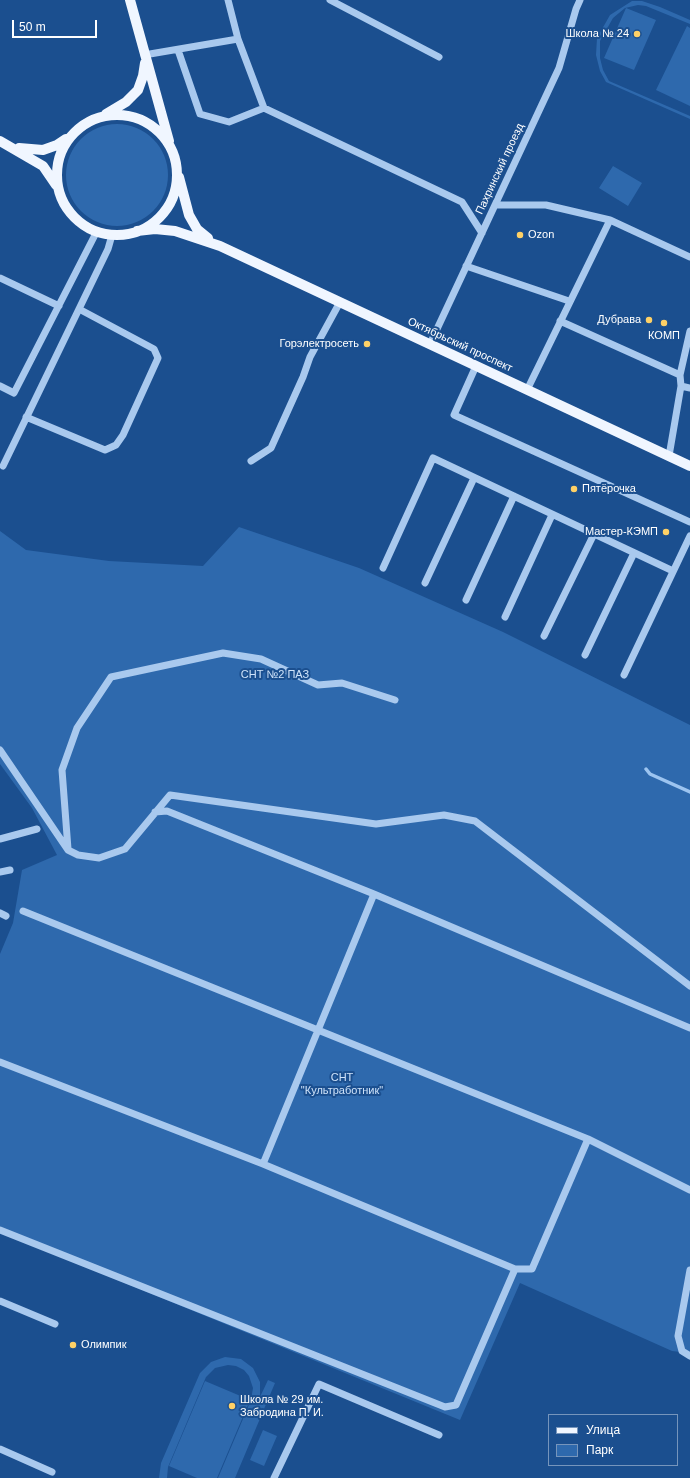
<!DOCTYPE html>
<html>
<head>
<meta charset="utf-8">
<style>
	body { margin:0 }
	#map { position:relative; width:690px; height:1478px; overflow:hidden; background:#1b4f8f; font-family:Arial,sans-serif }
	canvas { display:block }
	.legend { position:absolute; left:548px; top:1414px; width:130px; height:52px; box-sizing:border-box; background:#1b4f8f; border:1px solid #7695bc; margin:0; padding:5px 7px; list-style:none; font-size:12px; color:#fff }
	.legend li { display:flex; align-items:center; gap:8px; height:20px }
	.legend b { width:20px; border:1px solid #7695bc }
	.scale { position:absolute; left:12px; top:20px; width:85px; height:18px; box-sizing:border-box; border:2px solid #fff; border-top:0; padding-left:5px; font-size:12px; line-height:14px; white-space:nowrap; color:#fff; -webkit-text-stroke:3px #1b4f8f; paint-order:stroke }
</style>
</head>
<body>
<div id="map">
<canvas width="690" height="1478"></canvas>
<ul class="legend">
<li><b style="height:5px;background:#f0f6ff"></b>Улица</li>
<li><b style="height:11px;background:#2e69ad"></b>Парк</li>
</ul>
<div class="scale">50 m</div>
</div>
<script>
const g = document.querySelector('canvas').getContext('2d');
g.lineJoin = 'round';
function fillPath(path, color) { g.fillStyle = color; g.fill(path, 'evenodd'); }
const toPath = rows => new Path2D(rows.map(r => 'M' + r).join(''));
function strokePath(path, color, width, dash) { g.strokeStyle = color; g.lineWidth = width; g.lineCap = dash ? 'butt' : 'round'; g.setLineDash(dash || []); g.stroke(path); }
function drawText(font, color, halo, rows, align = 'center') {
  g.font = font + ' Arial,sans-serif'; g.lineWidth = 4; g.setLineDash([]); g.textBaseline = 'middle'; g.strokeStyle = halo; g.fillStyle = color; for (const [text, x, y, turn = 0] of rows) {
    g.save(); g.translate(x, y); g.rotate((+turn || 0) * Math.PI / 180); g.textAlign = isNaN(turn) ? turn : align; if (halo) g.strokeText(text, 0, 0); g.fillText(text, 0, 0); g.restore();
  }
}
fillPath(toPath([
	[632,1,642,1,660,7,690,20,690,24,646,6,638,5,625,8,613,18,600,41,600,58,603,70,609,81,690,116,690,119,606,82,600,71,596,55,597,38,610,15],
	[626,8,656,20,634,70,604,58],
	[687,26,690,28,690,106,656,90],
	'66 175a51 51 0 1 1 102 0a51 51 0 1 1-102 0Z',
	[613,166,642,183,628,206,599,188],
	[239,527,359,568,503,632,690,725,690,1353,672,1351,520,1283,460,1420,0,1232,0,954,13,923,22,870,57,855,32,808,0,764,0,531,26,550,109,561,203,566],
	[225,1357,241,1359,253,1368,260,1382,260,1397,268,1380,275,1383,235,1478,218,1478,251,1400,253,1388,249,1376,244,1370,236,1366,228,1365,215,1368,206,1377,168,1467,167,1478,159,1478,161,1463,200,1373,211,1362],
	[205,1381,250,1400,217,1478,197,1478,169,1466],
	[263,1430,277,1436,264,1466,250,1460]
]), '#2e69ad');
strokePath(toPath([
	[646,769,650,774,690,792]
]), '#9cc4f0', 3.5);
strokePath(toPath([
	[228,0,238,39],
	[330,0,439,57],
	[178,50,200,114,229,122,264,108],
	[144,55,238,39,264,108,462,202,482,233],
	[495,205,546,205,610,220],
	[466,266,569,301],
	[0,278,59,306],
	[560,321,680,375],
	[430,344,559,68,576,9,580,0],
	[476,366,454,415,690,522],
	[0,386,14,393,97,231],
	[681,386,690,388],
	[527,390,610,220,690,257],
	[26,417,105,450,116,445,123,435,158,358,154,349,79,309],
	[669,456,681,386,680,375,690,331],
	[251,461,271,448,303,377,310,357,340,302],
	[3,466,108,249,112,235],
	[383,568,433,458,673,571],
	[425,583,474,478],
	[466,600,514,496],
	[505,617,552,515],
	[544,636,594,534],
	[585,655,634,553],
	[624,675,690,536],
	[0,750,68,850,78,855,99,858,125,849,170,795,376,824,444,815,475,821,690,986],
	[155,812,167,811,374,894,690,1028],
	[0,839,37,829],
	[68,849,62,770,77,728,111,677,223,653,261,659,318,685,342,683,395,700],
	[0,872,10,870],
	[23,911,588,1139,690,1190],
	[0,913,6,916],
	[0,1062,263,1164,515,1269,532,1269,588,1139],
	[263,1164,374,894],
	[0,1230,445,1407,456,1405,515,1269],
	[690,1270,678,1336,682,1351,690,1356],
	[0,1301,55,1324],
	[0,1449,52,1472],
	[274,1478,319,1384,439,1435]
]), '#a9c9ee', 7);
strokePath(toPath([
	[130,0,169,141],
	[106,114,126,102,138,90,143,76,145,63],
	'57 175a60 60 0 1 1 120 0a60 60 0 1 1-120 0Z',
	[0,141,43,166,56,185],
	[19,148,43,150,57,145,66,139],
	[179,177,189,215,197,229,208,238],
	[137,231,155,229,175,231,220,246,690,466]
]), '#f0f6ff', 10);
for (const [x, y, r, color] of [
	[637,34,4,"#ffd166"],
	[520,235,4,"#ffd166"],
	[649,320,4,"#ffd166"],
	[664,323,4,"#ffd166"],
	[367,344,4,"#ffd166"],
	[574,489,4,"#ffd166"],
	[666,532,4,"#ffd166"],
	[73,1345,4,"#ffd166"],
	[232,1406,4,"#ffd166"]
]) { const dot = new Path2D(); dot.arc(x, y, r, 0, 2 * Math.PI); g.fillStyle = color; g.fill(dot); strokePath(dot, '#1b4f8f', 1.5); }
drawText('11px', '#fff', '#1b4f8f', [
	["Школа № 24",629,34],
	["Ozon",528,235,"left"],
	["Дубрава",641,320],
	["КОМП",664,336,"center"],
	["Горэлектросеть",359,344],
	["Пятёрочка",582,489,"left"],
	["Мастер-КЭМП",658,532],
	["Олимпик",81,1345,"left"],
	["Школа № 29 им.",240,1400,"left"],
	["Забродина П. И.",240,1413,"left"]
], 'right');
drawText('11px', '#fff', '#1b4f8f', [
	["Пахринский проезд",500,169,-65],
	["Октябрьский проспект",460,345,25]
]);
drawText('11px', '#cfe3fa', '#1b4f8f', [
	["СНТ №2 ПАЗ",275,675],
	["СНТ",342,1078],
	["\"Культработник\"",342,1091]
]);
</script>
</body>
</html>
